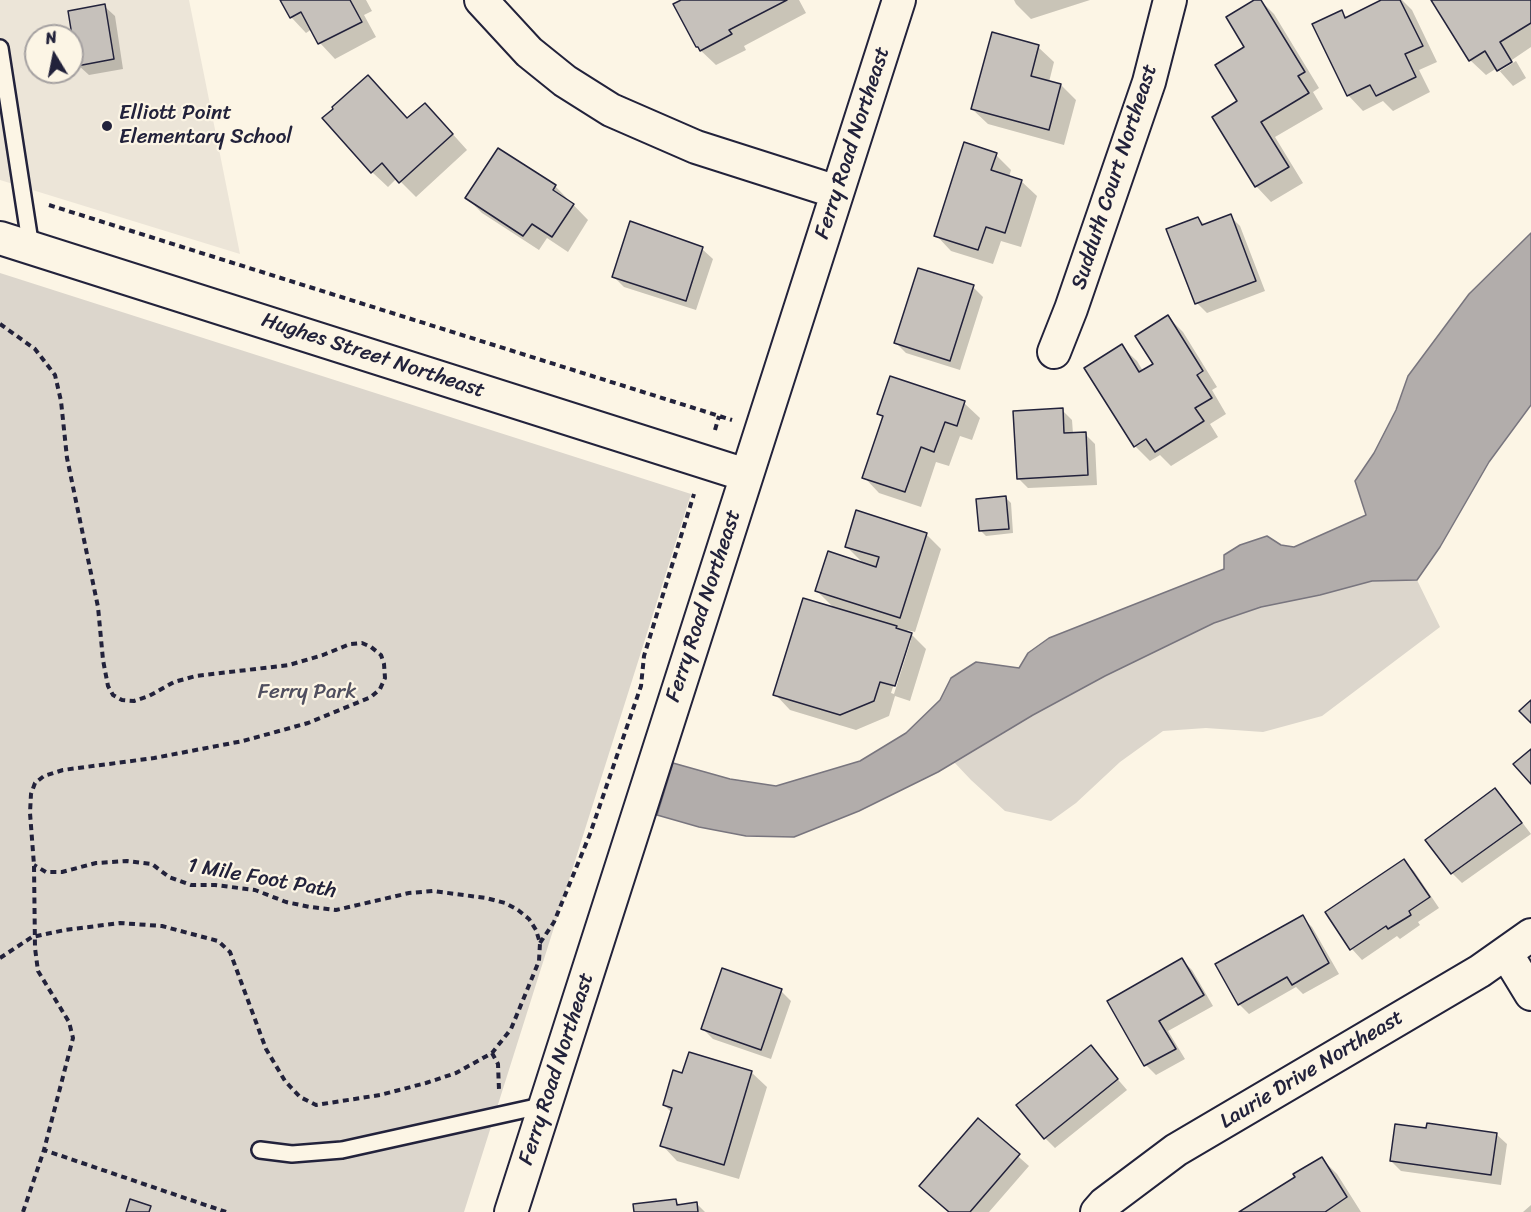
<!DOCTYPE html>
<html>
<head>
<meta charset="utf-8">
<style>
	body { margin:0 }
	#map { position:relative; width:1531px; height:1212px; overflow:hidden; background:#fcf5e5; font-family:Sriracha,sans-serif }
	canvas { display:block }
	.north { position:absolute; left:24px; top:24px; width:60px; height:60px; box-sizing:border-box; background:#fcf5e5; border:2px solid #a5a1a1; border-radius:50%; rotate:350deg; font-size:16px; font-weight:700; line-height:24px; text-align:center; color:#22223b }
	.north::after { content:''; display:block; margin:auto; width:21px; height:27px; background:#22223b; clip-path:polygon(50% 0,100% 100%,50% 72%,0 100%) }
</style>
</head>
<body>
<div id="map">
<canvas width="1531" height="1212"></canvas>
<div class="north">N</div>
</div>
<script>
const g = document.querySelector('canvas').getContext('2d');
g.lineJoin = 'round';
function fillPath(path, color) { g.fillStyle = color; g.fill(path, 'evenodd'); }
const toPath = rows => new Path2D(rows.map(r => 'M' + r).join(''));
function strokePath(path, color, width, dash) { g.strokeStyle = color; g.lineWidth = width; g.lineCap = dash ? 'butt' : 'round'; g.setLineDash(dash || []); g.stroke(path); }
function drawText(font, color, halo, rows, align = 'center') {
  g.font = font + ' Sriracha,sans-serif'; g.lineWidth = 4.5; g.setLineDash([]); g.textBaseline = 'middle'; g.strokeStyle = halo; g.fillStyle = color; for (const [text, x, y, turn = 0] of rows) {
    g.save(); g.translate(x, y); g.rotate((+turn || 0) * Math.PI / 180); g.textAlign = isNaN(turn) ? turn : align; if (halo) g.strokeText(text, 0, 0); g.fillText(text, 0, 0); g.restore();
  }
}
fillPath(toPath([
	[0,0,189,0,240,254,0,180],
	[36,36,72,36,72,72,36,72]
]), '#ece5d8');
fillPath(toPath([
	[0,273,691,494,464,1212,0,1212],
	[1417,580,1440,627,1322,716,1263,732,1206,728,1163,731,1120,762,1076,803,1051,821,1005,811,971,780,954,762,1033,715,1105,676,1214,623,1261,607,1320,595,1372,581]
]), '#dcd6cc');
const water = toPath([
	[1531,233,1531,405,1489,462,1440,547,1417,580,1372,581,1320,595,1261,607,1214,623,1105,676,1033,715,938,772,859,811,794,837,746,836,699,827,657,815,673,763,730,779,776,786,860,761,906,733,940,700,951,678,976,662,1019,668,1028,653,1049,638,1224,569,1224,555,1240,545,1267,536,1281,545,1294,547,1366,515,1355,481,1374,453,1396,410,1408,376,1469,294,1531,233]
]);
fillPath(water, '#b2adab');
strokePath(water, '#78757e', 1.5);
fillPath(toPath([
	[282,0,366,0,372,11,364,15,376,37,335,59,320,43,312,29,306,33,291,17],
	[684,0,799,0,806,13,744,46,746,50,716,65,697,47],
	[1014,0,1090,0,1031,19,1016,4],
	[1256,0,1260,0,1274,14,1319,88,1313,92,1323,109,1275,137,1303,183,1271,202,1256,186,1246,48],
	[1385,0,1402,0,1412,10,1437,62,1419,70,1430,92,1393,111,1383,101,1363,111,1348,95,1341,12,1348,18],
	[1433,0,1531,0,1531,47,1500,68,1500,71,1516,61,1526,78,1513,86,1497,68,1486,75,1470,60],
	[104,6,115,16,123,69,89,75,78,65],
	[1038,47,1054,62,1049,82,1061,85,1076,100,1064,145,988,124,972,109],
	[408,120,440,120,467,150,416,197,397,178,388,187,372,172],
	[499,150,555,186,588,220,568,252,547,238,539,250,482,213,467,198],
	[996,155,1011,170,1009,177,1021,181,1037,196,1021,247,1001,241,993,264,951,251,936,235],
	[1230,216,1240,226,1265,291,1207,313,1197,303,1198,218,1205,225],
	[702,249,713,259,696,310,624,287,614,277],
	[973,287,983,297,960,370,906,353,896,343],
	[1168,317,1183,332,1217,387,1212,390,1226,414,1210,424,1218,437,1171,466,1160,455,1150,461,1135,446,1121,346,1137,361,1143,371,1155,364],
	[964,403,980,418,972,440,960,436,949,466,936,462,921,507,879,493,864,477,884,418,879,414],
	[1062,410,1072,420,1073,434,1085,434,1095,444,1097,485,1028,488,1018,478],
	[1006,498,1011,503,1013,533,986,536,981,531],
	[926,534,941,549,915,632,907,630,926,649,910,701,895,696,889,716,856,730,790,710,775,694,835,609,817,591,865,565,846,546],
	[908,640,911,640,894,694,891,693],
	[1495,790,1505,800,1531,834,1462,883,1452,873],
	[1404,861,1414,871,1439,908,1418,922,1420,925,1400,939,1397,936,1362,960,1352,949,1327,912],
	[1302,917,1312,927,1339,974,1303,994,1296,987,1249,1014,1239,1004],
	[1182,960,1192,970,1213,1006,1168,1031,1185,1059,1156,1075,1146,1065,1109,1002],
	[781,991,791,1001,771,1059,713,1039,703,1029],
	[1090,1047,1127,1090,1055,1148,1045,1138],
	[751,1072,767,1087,739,1179,677,1161,662,1145,672,1113,664,1105,683,1075],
	[978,1121,1029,1166,989,1212,950,1212],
	[1428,1130,1496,1134,1507,1144,1501,1185,1401,1171,1391,1161],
	[1322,1159,1337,1174,1361,1212,1242,1212,1297,1177],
	[675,1200,681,1206,697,1204,705,1212,636,1212],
	[1531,1205,1531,1212,1523,1212]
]), '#0003');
const building = toPath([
	[280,0,350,0,362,22,318,44,301,12,290,18,280,0],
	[681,0,787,0,729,30,732,34,700,51,698,47,696,47,673,4,681,0],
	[1254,0,1261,0,1305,72,1298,76,1309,93,1261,122,1289,167,1255,187,1212,117,1237,101,1215,65,1244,47,1226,17,1254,0],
	[1381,0,1400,0,1423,46,1405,54,1416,77,1376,96,1370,85,1347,96,1312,24,1342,10,1345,18,1381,0],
	[1431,0,1531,0,1531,23,1500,42,1512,62,1497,71,1485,51,1469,61,1431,0],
	[105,4,114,59,77,66,68,11,105,4],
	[992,32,1039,45,1031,76,1061,84,1049,130,971,109,992,32],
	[368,75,407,118,425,103,453,134,399,183,382,163,371,173,322,118,333,109,332,107,368,75],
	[964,142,997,153,991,170,1022,180,1005,233,986,227,978,250,934,236,964,142],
	[498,148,556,185,553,190,574,204,552,237,532,224,523,236,465,198,498,148],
	[1231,214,1256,281,1195,304,1166,229,1198,217,1202,225,1231,214],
	[630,221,703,247,686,301,612,277,630,221],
	[918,268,974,285,950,361,894,343,918,268],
	[1168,315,1203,371,1197,375,1212,398,1195,408,1204,421,1155,452,1146,439,1134,447,1084,368,1122,344,1139,372,1153,364,1135,336,1168,315],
	[890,376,965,401,957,426,945,422,934,452,921,447,905,492,862,478,883,416,877,414,890,376],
	[1063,408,1064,433,1086,432,1088,475,1017,479,1013,411,1063,408],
	[1006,496,1009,529,979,531,976,499,1006,496],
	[856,510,927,533,900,618,815,591,828,551,876,567,879,557,845,547,856,510],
	[803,598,897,626,896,628,912,633,895,686,880,682,874,701,840,715,773,695,803,598],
	[1531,700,1531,723,1519,711,1531,700],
	[1531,749,1531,784,1513,764,1531,749],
	[1495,788,1522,823,1451,874,1425,840,1495,788],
	[1404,859,1430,897,1409,911,1411,915,1388,929,1386,926,1350,950,1325,912,1404,859],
	[1303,915,1329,963,1292,985,1287,977,1238,1005,1215,964,1303,915],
	[1182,958,1204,995,1159,1021,1176,1049,1144,1066,1107,1001,1182,958],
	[722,968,782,989,761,1050,701,1029,722,968],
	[1091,1045,1118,1079,1044,1139,1016,1105,1091,1045],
	[689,1052,752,1071,724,1165,660,1146,672,1108,663,1105,673,1070,682,1073,689,1052],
	[978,1118,1020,1154,970,1212,949,1212,919,1186,978,1118],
	[1427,1123,1497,1133,1491,1175,1390,1161,1395,1124,1426,1128,1427,1123],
	[1322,1157,1347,1197,1325,1212,1239,1212,1295,1177,1293,1174,1322,1157],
	[130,1199,151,1206,149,1212,126,1212,130,1199],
	[676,1199,677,1205,697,1202,698,1212,634,1212,633,1204,676,1199]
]);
fillPath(building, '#c6c1bb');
strokePath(building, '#22223b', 1.5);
const service = toPath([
	[0,48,31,248],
	[260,1150,292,1154,342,1150,545,1105]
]);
const minor = toPath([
	[481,0,529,52,565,81,611,110,696,147,837,192],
	[0,238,746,475],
	[1054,352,1071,309,1149,82,1170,0],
	[1506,953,1531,994],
	[511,1212,899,0],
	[1097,1212,1104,1204,1176,1150,1480,971,1531,935]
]);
strokePath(service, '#22223b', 20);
strokePath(minor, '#22223b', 36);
strokePath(toPath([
	[49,205,732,420],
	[0,324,35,349,55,375,61,401,67,458,98,607,103,660,108,686,113,695,122,700,134,701,149,696,174,682,196,676,289,665,323,655,350,644,362,643,371,647,381,655,384,664,385,678,380,689,371,697,308,723,243,741,154,758,63,770,44,776,35,783,31,794,30,813,34,865,35,948,38,971,69,1022,73,1038,44,1150],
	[715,430,719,416],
	[540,943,554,922,590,834,641,686,644,656,694,494],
	[0,958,32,937,65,930,120,923,162,926,218,941,230,952,266,1049,285,1081,300,1097,316,1105,380,1095,426,1083,456,1073,492,1053,511,1029,539,961,540,943,536,930,529,919,518,910,505,903,486,898,433,891,409,893,336,910,310,907,286,902,255,890,215,885,191,885,169,877,152,864,127,861,96,863,62,872,46,872,34,865],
	[492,1053,498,1064,499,1090],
	[23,1212,44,1150,226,1212]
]), '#22223b', 4, [6, 4.5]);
strokePath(service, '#fcf5e5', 15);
strokePath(minor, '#fcf5e5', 32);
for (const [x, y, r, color] of [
	[107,126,6,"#22223b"]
]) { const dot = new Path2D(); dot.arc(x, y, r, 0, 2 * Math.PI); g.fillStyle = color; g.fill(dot); strokePath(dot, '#fcf5e5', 2); }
drawText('21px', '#22223b', '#fcf5e5', [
	["Elliott Point",119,114],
	["Elementary School",119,138]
], 'left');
drawText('21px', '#22223b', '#fcf5e5', [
	["Ferry Road Northeast",853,143,-72],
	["Sudduth Court Northeast",1115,177,-72],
	["Hughes Street Northeast",373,356,18],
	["Ferry Road Northeast",704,606,-72],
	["1 Mile Foot Path",262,879,10],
	["Ferry Road Northeast",557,1069,-72],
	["Laurie Drive Northeast",1312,1070,-31]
]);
drawText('21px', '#504f5f', '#fcf5e5', [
	["Ferry Park",307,693]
]);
</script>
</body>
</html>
